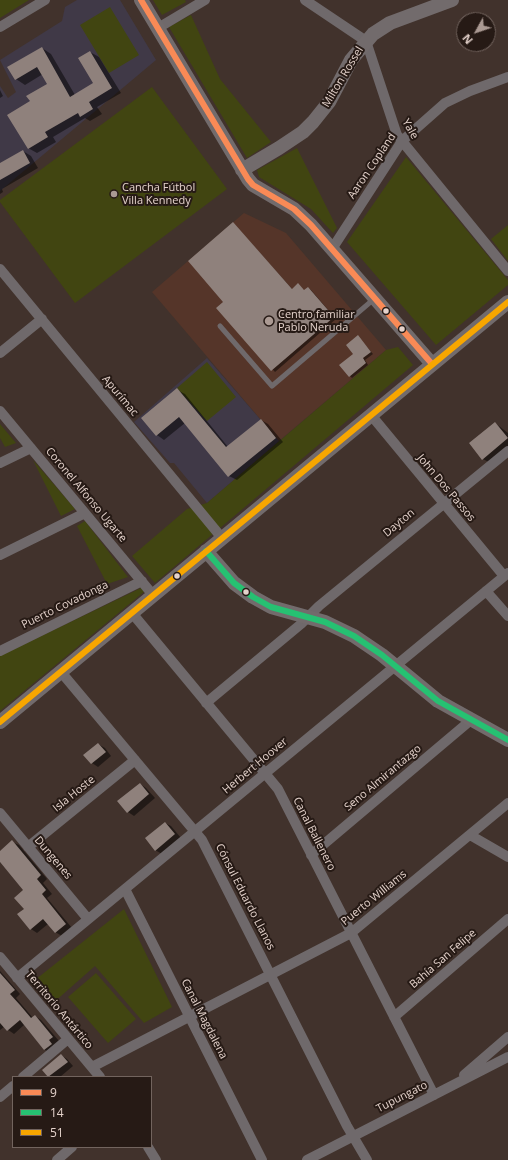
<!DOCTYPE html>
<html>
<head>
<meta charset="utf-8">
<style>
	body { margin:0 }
	#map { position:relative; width:508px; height:1160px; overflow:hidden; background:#41322c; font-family:"Open Sans",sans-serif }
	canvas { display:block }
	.legend { position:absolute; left:12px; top:1076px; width:140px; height:72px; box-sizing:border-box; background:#261a15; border:1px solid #72645e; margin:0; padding:5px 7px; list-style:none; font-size:12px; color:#e4d2cb }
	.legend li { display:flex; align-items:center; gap:8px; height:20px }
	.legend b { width:20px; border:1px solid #72645e }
	.north { position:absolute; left:456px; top:12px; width:40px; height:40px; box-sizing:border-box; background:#261a15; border:1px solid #72645e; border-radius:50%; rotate:230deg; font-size:11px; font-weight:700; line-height:16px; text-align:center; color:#e4d2cb }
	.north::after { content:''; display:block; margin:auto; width:14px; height:18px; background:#ab9a93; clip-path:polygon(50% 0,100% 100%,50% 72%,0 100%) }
</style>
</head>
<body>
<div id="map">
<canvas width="508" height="1160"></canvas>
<ul class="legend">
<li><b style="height:5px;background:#f98a56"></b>9</li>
<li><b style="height:5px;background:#26c172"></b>14</li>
<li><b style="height:5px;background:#f7a600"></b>51</li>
</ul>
<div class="north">N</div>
</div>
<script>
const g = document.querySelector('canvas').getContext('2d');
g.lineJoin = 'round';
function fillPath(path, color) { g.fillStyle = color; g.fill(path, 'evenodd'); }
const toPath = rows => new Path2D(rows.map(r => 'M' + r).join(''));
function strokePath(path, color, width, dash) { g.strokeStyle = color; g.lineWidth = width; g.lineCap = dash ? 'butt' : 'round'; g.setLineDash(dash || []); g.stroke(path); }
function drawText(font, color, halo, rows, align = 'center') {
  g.font = font + ' "Open Sans",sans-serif'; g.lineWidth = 4; g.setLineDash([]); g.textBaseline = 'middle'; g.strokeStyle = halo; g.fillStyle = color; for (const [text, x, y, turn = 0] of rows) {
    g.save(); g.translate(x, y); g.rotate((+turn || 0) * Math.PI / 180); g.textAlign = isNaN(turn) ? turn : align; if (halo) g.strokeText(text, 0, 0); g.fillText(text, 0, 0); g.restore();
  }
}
fillPath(toPath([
	[244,213,286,233,386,350,279,441,152,292]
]), '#553529');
fillPath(toPath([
	[77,0,120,0,156,60,0,191,0,86,8,98,16,92,0,60,62,21,65,7],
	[207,358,279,441,207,503,174,463,170,463,134,422]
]), '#403947');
fillPath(toPath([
	[0,0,29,0,0,18],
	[153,0,185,0,186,2,162,15],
	[110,7,139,55,109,73,80,25],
	[191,15,220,79,271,142,247,158,169,27],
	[152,87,227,189,75,303,0,202,0,200],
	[297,148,337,228,333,233,311,209,259,177,257,170],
	[406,157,508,280,508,285,436,345,347,242],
	[508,225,508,261,491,239],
	[398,347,413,365,155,583,132,556,187,509,207,503,386,350],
	[207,362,236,397,207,421,177,388],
	[0,424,16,443,5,447,0,438],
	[33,460,75,509,61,516],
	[85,521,128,577,107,584,77,526],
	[141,588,145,591,0,711,0,656],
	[124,909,172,1007,144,1023,95,966,52,1004,35,980],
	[96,973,136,1019,108,1043,68,997]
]), '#414511');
fillPath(toPath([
	[42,48,51,54,75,95,94,83,90,52,99,57,121,93,97,107,102,114,90,121,85,118,53,137,56,142,37,153,28,148,31,102,48,84,43,74,25,85,16,79],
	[0,90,3,96,0,98],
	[23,151,31,156,38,168,2,189,3,192,0,194,0,164],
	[233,223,293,290,298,285,305,291,308,288,311,290,336,319,275,372,218,309,225,302],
	[358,337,373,354,365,360,368,365,352,378,350,376],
	[177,390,185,394,228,447,261,420,268,424,283,442,237,480,229,476,185,423,164,440,157,435],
	[495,423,508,433,508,452,492,464,483,459],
	[98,744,105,748,111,756,98,767,92,763],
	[140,784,146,788,155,798,134,816,128,812],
	[165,823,171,826,181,838,162,854,155,850],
	[12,842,19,845,47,879,43,883,52,894,47,898,72,928,62,936,55,932,48,924,37,933,31,929,25,909,25,891,0,862,0,852],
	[0,971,20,994,16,998,33,1018,35,1016,41,1020,59,1041,51,1053,45,1050,24,1025,14,1034,4,1027,0,1030],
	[61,1055,67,1059,73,1066,60,1077,49,1077,43,1070]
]), '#0007');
fillPath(toPath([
	[42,47,70,97,93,83,78,58,90,51,112,88,89,102,93,109,80,117,78,113,45,132,48,137,28,149,7,115,30,101,26,96,47,84,37,67,15,80,7,67],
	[23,150,30,163,0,180,0,163],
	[233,222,292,289,298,283,304,290,308,287,334,317,271,371,216,308,223,302,188,261],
	[358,335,371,352,363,358,366,363,349,377,339,365,353,354,346,345],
	[177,388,226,447,261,419,276,438,228,477,179,417,156,436,141,418],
	[495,422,508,438,482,460,469,443],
	[98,743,106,752,91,764,83,755],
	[140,783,149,794,127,813,117,801],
	[165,822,175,834,155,851,145,838],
	[12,840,41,875,37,879,46,890,42,894,66,924,55,933,43,919,30,930,17,914,24,909,14,898,23,890,0,862,0,851],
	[0,973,15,990,10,994,20,1005,31,1018,35,1015,53,1037,49,1040,52,1044,44,1050,20,1020,7,1031,0,1023],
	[61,1054,68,1062,48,1077,42,1070]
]), '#8f817c');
strokePath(toPath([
	[220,326,272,386,374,299]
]), '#6f696b', 5);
strokePath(toPath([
	[305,0,366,41,397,135,508,271],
	[0,27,45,0],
	[158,28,205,0],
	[332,249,402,141,445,103,470,91,508,77],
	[0,269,222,538],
	[0,353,42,319],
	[0,411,153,595],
	[371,415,504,576],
	[0,463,31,448],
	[0,555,85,513],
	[486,591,508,616],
	[132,613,278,789,434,1095],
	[0,651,142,581],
	[61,672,202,840,347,1126,367,1160],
	[206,703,301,624,319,606,508,451],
	[0,813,88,919],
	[470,835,508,857],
	[28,847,135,760],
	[311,855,471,720],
	[125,889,262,1160],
	[0,957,100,1077],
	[17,978,508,573],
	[394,1017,508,919],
	[92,1067,351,933,508,803],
	[464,1075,508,1037],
	[23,1077,68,1039],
	[0,1097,13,1086],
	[148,1147,156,1160],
	[57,1160,72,1147],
	[307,1160,508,1057]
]), '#6f696b', 10);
strokePath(toPath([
	[141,0,248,179,253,185,294,209,311,225,432,364],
	[242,170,279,148,303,132,313,122,329,102,351,60,373,34,390,23,452,0],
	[206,551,234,583,253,597,271,607,325,622,354,636,382,655,438,701,508,740],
	[0,722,508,302]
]), '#726b6c', 14);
strokePath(toPath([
	[141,0,248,179,253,185,294,209,311,225,432,364]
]), '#f98a56', 6);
strokePath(toPath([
	[206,551,234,583,253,597,271,607,325,622,354,636,382,655,438,701,508,740]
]), '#26c172', 6);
strokePath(toPath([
	[0,722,508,302]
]), '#f7a600', 6);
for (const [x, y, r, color] of [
	[114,194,4,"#ab9a93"],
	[386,311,3.5,"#e4d2cb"],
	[269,321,5,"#ab9a93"],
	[402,329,3.5,"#e4d2cb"],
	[177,576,3.5,"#e4d2cb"],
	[246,592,3.5,"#e4d2cb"]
]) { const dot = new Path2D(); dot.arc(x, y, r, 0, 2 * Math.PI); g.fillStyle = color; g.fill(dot); strokePath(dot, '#261a15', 1.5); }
drawText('11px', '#e4d2cb', '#261a15', [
	["Milton Rossel",343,77,-59],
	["Yale",410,129,60],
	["Aaron Copland",372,166,-56],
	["Apurímac",120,396,50],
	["John Dos Passos",446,488,50],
	["Coronel Alfonso Ugarte",86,495,50],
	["Dayton",399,523,-40],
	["Puerto Covadonga",65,605,-26],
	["Herbert Hoover",255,766,-40],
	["Seno Almirantazgo",383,778,-40],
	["Isla Hoste",74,794,-39],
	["Canal Ballenero",314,834,63],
	["Dungenes",53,858,50],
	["Cónsul Eduardo Llanos",245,897,63],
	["Puerto Williams",374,898,-39],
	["Bahía San Felipe",443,959,-41],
	["Territorio Antártico",59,1010,50],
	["Canal Magdalena",204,1019,63],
	["Tupungato",402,1097,-27]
]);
drawText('11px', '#e4d2cb', '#261a15', [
	["Cancha Fútbol",122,188],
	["Villa Kennedy",122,201],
	["Centro familiar",278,315],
	["Pablo Neruda",278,328]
], 'left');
</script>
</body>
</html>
